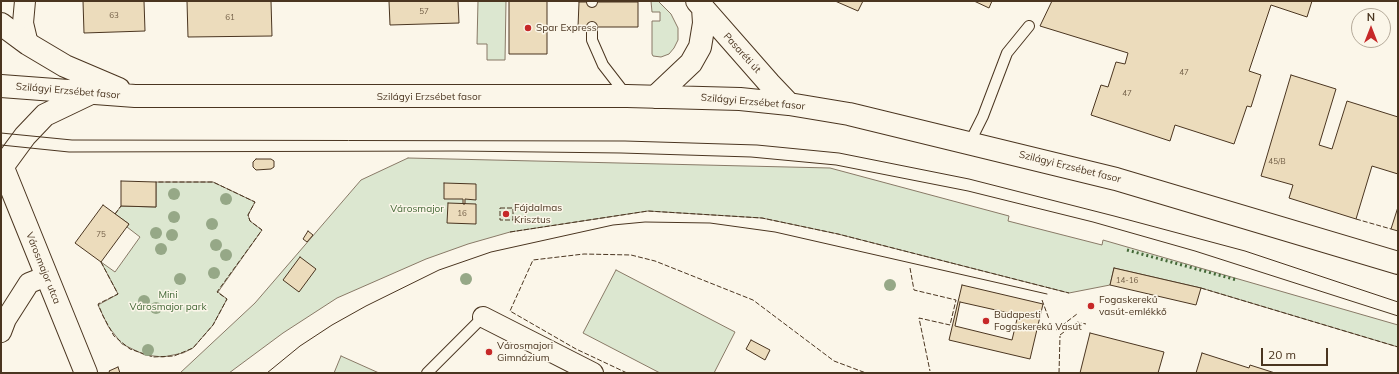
<!DOCTYPE html>
<html>
<head>
<meta charset="utf-8">
<style>
	body { margin:0 }
	#map { position:relative; width:1399px; height:374px; overflow:hidden; background:#fbf6e9; font-family:Mulish,sans-serif }
	canvas { display:block }
	.frame { position:absolute; inset:0; border:2px solid #4a3520; pointer-events:none }
	.north { position:absolute; left:1351px; top:8px; width:40px; height:40px; box-sizing:border-box; background:#fbf6e9; border:1px solid #b4a999; border-radius:50%; rotate:0deg; font-size:11px; font-weight:700; line-height:16px; text-align:center; color:#4a3520 }
	.north::after { content:''; display:block; margin:auto; width:14px; height:18px; background:#c62828; clip-path:polygon(50% 0,100% 100%,50% 72%,0 100%) }
	.scale { position:absolute; left:1261px; top:348px; width:67px; height:18px; box-sizing:border-box; border:2px solid #4a3520; border-top:0; padding-left:5px; font-size:12px; line-height:14px; white-space:nowrap; color:#4a3520; -webkit-text-stroke:3px #fbf6e9; paint-order:stroke }
</style>
</head>
<body>
<div id="map">
<canvas width="1399" height="374"></canvas>
<div class="frame"></div>
<div class="north">N</div>
<div class="scale">20 m</div>
</div>
<script>
const g = document.querySelector('canvas').getContext('2d');
g.lineJoin = 'round';
function fillPath(path, color) { g.fillStyle = color; g.fill(path, 'evenodd'); }
const toPath = rows => new Path2D(rows.map(r => 'M' + r).join(''));
function strokePath(path, color, width, dash) { g.strokeStyle = color; g.lineWidth = width; g.lineCap = dash ? 'butt' : 'round'; g.setLineDash(dash || []); g.stroke(path); }
function drawText(font, color, halo, rows, align = 'center') {
  g.font = font + ' Mulish,sans-serif'; g.lineWidth = 3; g.setLineDash([]); g.textBaseline = 'middle'; g.strokeStyle = halo; g.fillStyle = color; for (const [text, x, y, turn = 0] of rows) {
    g.save(); g.translate(x, y); g.rotate((+turn || 0) * Math.PI / 180); g.textAlign = isNaN(turn) ? turn : align; if (halo) g.strokeText(text, 0, 0); g.fillText(text, 0, 0); g.restore();
  }
}
const green = toPath([
	[478,1,506,1,505,60,487,60,487,44,477,44,478,1],
	[651,1,658,1,671,14,678,28,678,40,674,48,669,54,661,57,653,56,652,54,652,21,660,21,660,12,652,12,651,1],
	[408,158,830,168,1009,216,1008,221,1102,245,1103,240,1398,325,1398,347,1201,288,1114,268,1110,285,1069,293,838,234,762,218,648,211,510,232,468,244,426,259,337,298,283,333,229,373,180,373,255,303,361,180,408,158],
	[156,182,213,182,255,202,248,215,250,221,262,230,218,292,227,299,213,325,193,348,183,353,163,357,145,355,122,344,108,326,98,305,118,294,101,262,115,272,140,237,127,227,129,224,115,214,121,206,156,207,156,182],
	[616,270,735,332,714,373,660,373,583,333,616,270],
	[341,356,379,373,334,373,341,356]
]);
fillPath(green, '#dce7d0');
strokePath(green, '#887966', 1);
const building = toPath([
	[83,1,144,1,145,31,84,33,83,1],
	[187,1,271,1,272,36,188,37,187,1],
	[389,1,458,1,459,23,390,25,389,1],
	[509,1,547,1,547,54,509,54,509,1],
	[835,1,863,1,858,11,835,1],
	[974,1,992,1,989,8,974,1],
	[1052,1,1312,1,1307,17,1271,5,1249,71,1261,75,1251,107,1247,106,1234,144,1175,125,1170,141,1091,115,1101,85,1108,87,1116,62,1125,64,1128,53,1040,26,1052,1],
	[579,2,638,2,638,27,578,27,579,2],
	[1291,75,1336,89,1319,145,1332,149,1347,101,1398,117,1398,174,1372,166,1356,219,1289,198,1293,185,1261,176,1291,75],
	[256,159,271,159,274,161,274,167,271,169,256,170,253,167,253,162,256,159],
	[121,181,156,182,156,207,121,206,121,181],
	[444,183,476,184,476,200,465,199,465,204,463,204,463,199,444,199,444,183],
	[448,203,476,204,476,224,447,223,448,203],
	[103,205,129,224,101,262,75,243,103,205],
	[1398,207,1398,231,1391,229,1398,207],
	[308,231,313,235,307,242,303,239,308,231],
	[300,257,316,269,299,292,283,280,300,257],
	[1114,268,1201,288,1196,305,1110,285,1114,268],
	[962,285,1043,304,1030,359,949,340,962,285],
	[960,302,1018,315,1012,340,955,326,960,302],
	[1090,333,1164,352,1158,373,1080,373,1090,333],
	[751,340,770,350,765,360,746,349,751,340],
	[1202,353,1249,368,1250,365,1275,373,1196,373,1202,353],
	[118,367,120,373,110,373,109,371,118,367]
]);
fillPath(building, '#ecdcbc');
strokePath(building, '#4a3520', 1);
const lane = toPath([
	[592,2,592,1],
	[592,27,592,40,603,65,627,96],
	[970,142,983,116,1007,53,1029,26],
	[427,373,483,317]
]);
const street = toPath([
	[25,1,23,23,28,44],
	[483,317,593,373],
	[1,332,6,319,29,283,47,276]
]);
const secondary = toPath([
	[697,1,769,83,789,104],
	[1,24,28,44,65,66,119,89],
	[1,86,135,96,627,96,740,99,789,104,849,114,1116,179,1398,263],
	[655,97,691,63,700,47,704,23,703,8],
	[1,163,86,373],
	[3,166,25,136,45,115,91,93]
]);
strokePath(lane, '#4a3520', 12);
strokePath(street, '#4a3520', 22);
strokePath(secondary, '#4a3520', 24);
strokePath(lane, '#fbf6e9', 10);
strokePath(street, '#fbf6e9', 20);
strokePath(secondary, '#fbf6e9', 22);
strokePath(toPath([
	[1,133,72,140,625,141,757,145,839,153,969,179,1114,216,1245,251,1398,302],
	[1,145,69,152,457,151,621,153,751,157,836,165,968,191,1093,222,1195,251,1398,316],
	[267,373,300,346,332,325,366,306,439,270,491,252,613,225,645,222,710,223,775,232,1047,294]
]), '#4a3520', 1);
strokePath(toPath([
	[1127,250,1237,280]
]), '#436837', 3, [2, 3]);
strokePath(toPath([
	[500,208,513,208,513,220,500,220,500,208],
	[115,214,121,206],
	[1356,219,1391,229],
	[510,232,648,211,762,218,838,234,1069,293],
	[101,262,118,294,98,304,103,316,114,336,130,349,153,357,174,356,193,348,213,325,227,299,217,292,262,230,250,221,248,215,255,202,213,182,156,182],
	[910,268,914,290,956,300,950,325,919,318,930,371],
	[1201,288,1398,347],
	[1042,300,1049,319],
	[1056,330,1077,314],
	[1060,335,1077,322,1086,324],
	[627,373,576,349,510,311,533,260,584,254,631,255,655,261,753,300,834,361,866,373],
	[1059,373,1060,336]
]), '#4a3520', 1, [5, 2]);
g.fillStyle = '#96a887';
for (const [x, y] of [
	[174,194],
	[226,199],
	[174,217],
	[212,224],
	[156,233],
	[172,235],
	[216,245],
	[161,249],
	[226,255],
	[214,273],
	[180,279],
	[466,279],
	[890,285],
	[144,301],
	[156,308],
	[148,350]
]) { g.beginPath(); g.arc(x, y, 6, 0, 2 * Math.PI); g.fill(); }
for (const [x, y, r, color] of [
	[528,28,4,"#c62828"],
	[506,214,4,"#c62828"],
	[1091,306,4,"#c62828"],
	[986,321,4,"#c62828"],
	[489,352,4,"#c62828"]
]) { const dot = new Path2D(); dot.arc(x, y, r, 0, 2 * Math.PI); g.fillStyle = color; g.fill(dot); strokePath(dot, '#fbf6e9', 1.5); }
drawText('8px', '#725f47', null, [
	["57",424,12],
	["63",114,16],
	["61",230,18],
	["47",1184,73],
	["47",1127,94],
	["45/B",1277,162],
	["16",462,214],
	["75",101,235],
	["14-16",1127,281]
]);
drawText('10px', '#4a3520', '#fbf6e9', [
	["Spar Express",536,28],
	["Fájdalmas",514,208],
	["Krisztus",514,220],
	["Fogaskerekű",1099,300],
	["vasút-emlékkő",1099,312],
	["Budapesti",994,315],
	["Fogaskerekű Vasút",994,327],
	["Városmajori",497,346],
	["Gimnázium",497,358]
], 'left');
drawText('10px', '#4a3520', '#fbf6e9', [
	["Pasaréti út",742,53,48],
	["Szilágyi Erzsébet fasor",68,91,5],
	["Szilágyi Erzsébet fasor",429,97],
	["Szilágyi Erzsébet fasor",753,102,5],
	["Szilágyi Erzsébet fasor",1070,167,14],
	["Városmajor utca",43,268,68]
]);
drawText('10px', '#436837', '#fbf6e9', [
	["Városmajor",417,209],
	["Mini",168,295],
	["Városmajor park",168,307]
]);
</script>
</body>
</html>
